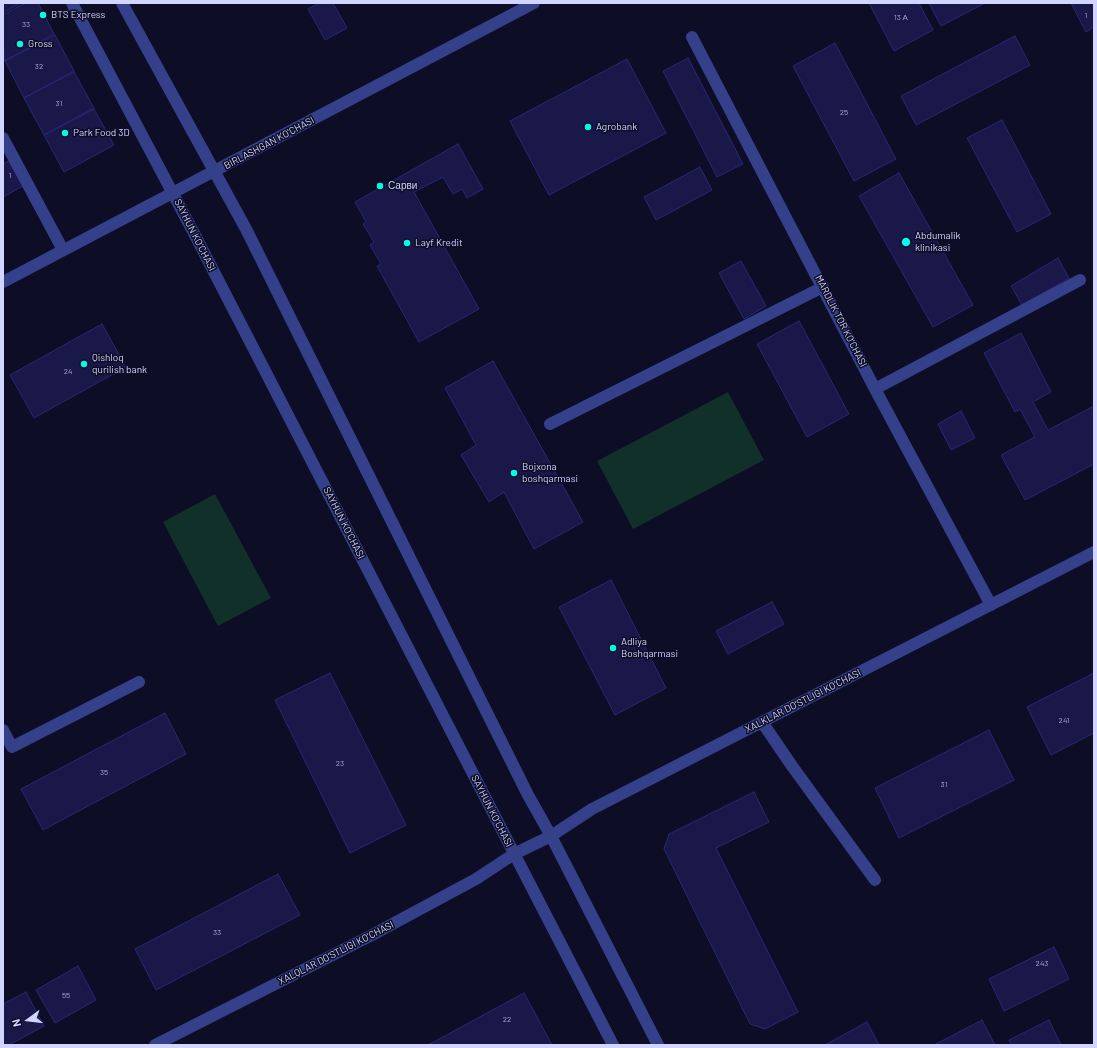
<!DOCTYPE html>
<html>
<head>
<meta charset="utf-8">
<style>
	body { margin:0 }
	#map { position:relative; width:1097px; height:1048px; overflow:hidden; background:#0d0d26; font-family:Barlow,sans-serif }
	canvas { display:block }
	.frame { position:absolute; inset:0; border:4px solid #d2d5ff; pointer-events:none }
	.north { position:absolute; left:8px; top:1000px; width:40px; height:40px; -webkit-text-stroke:3px #0d0d26; paint-order:stroke; rotate:255deg; font-size:11px; font-weight:700; line-height:16px; text-align:center; color:#d2d5ff }
	.north::after { content:''; display:block; margin:auto; width:14px; height:18px; background:#d2d5ff; clip-path:polygon(50% 0,100% 100%,50% 72%,0 100%) }
</style>
</head>
<body>
<div id="map">
<canvas width="1097" height="1048"></canvas>
<div class="frame"></div>
<div class="north">N</div>
</div>
<script>
const g = document.querySelector('canvas').getContext('2d');
g.lineJoin = 'round';
function fillPath(path, color) { g.fillStyle = color; g.fill(path, 'evenodd'); }
const toPath = rows => new Path2D(rows.map(r => 'M' + r).join(''));
function strokePath(path, color, width, dash) { g.strokeStyle = color; g.lineWidth = width; g.lineCap = dash ? 'butt' : 'round'; g.setLineDash(dash || []); g.stroke(path); }
function drawText(font, color, halo, rows, align = 'center') {
  g.font = font + ' Barlow,sans-serif'; g.lineWidth = 3; g.setLineDash([]); g.textBaseline = 'middle'; g.strokeStyle = halo; g.fillStyle = color; for (const [text, x, y, turn = 0] of rows) {
    g.save(); g.translate(x, y); g.rotate((+turn || 0) * Math.PI / 180); g.textAlign = isNaN(turn) ? turn : align; if (halo) g.strokeText(text, 0, 0); g.fillText(text, 0, 0); g.restore();
  }
}
fillPath(toPath([
	[728,392,764,460,633,529,597,461],
	[215,494,271,598,218,626,163,522]
]), '#103029');
const building = toPath([
	[3,3,21,3,3,13,3,3],
	[25,3,38,3,54,34,4,61,3,15,25,3],
	[319,3,333,3,347,28,325,40,308,9,319,3],
	[869,3,919,3,933,30,894,51,869,3],
	[929,3,985,3,941,26,929,3],
	[1071,3,1094,3,1094,27,1086,32,1071,3],
	[55,35,74,71,24,98,5,61,55,35],
	[1015,36,1030,65,916,125,901,96,1015,36],
	[835,43,896,159,854,181,793,66,835,43],
	[688,58,743,164,717,177,663,71,688,58],
	[627,59,666,133,549,195,510,121,627,59],
	[74,72,94,108,44,135,24,98,74,72],
	[94,109,114,145,64,172,44,135,94,109],
	[1002,120,1051,214,1017,232,967,138,1002,120],
	[458,144,483,189,467,198,462,189,453,194,443,177,414,192,479,309,419,342,377,266,381,264,370,245,374,242,363,224,366,222,355,202,458,144],
	[9,161,23,186,3,197,3,164,9,161],
	[700,167,712,190,656,220,644,197,700,167],
	[899,173,973,305,933,327,859,196,899,173],
	[1058,258,1069,278,1022,305,1011,286,1058,258],
	[741,261,766,306,744,319,719,273,741,261],
	[799,321,849,414,807,437,757,344,799,321],
	[102,324,126,367,34,418,10,375,102,324],
	[1021,333,1051,392,1033,402,1048,430,1094,406,1094,464,1025,500,1001,455,1035,437,1020,409,1015,412,984,353,1021,333],
	[493,361,583,522,534,549,504,492,489,502,461,455,476,445,445,388,493,361],
	[961,411,975,438,951,450,938,424,961,411],
	[611,580,666,688,615,715,559,607,611,580],
	[772,602,784,624,728,654,716,631,772,602],
	[330,673,406,825,350,853,275,700,330,673],
	[1094,673,1094,733,1051,755,1027,707,1094,673],
	[165,713,186,754,43,830,21,789,165,713],
	[989,730,1014,780,899,838,875,788,989,730],
	[754,792,769,822,716,848,798,1012,765,1029,750,1024,664,849,669,834,754,792],
	[278,874,300,915,156,990,135,949,278,874],
	[1054,947,1069,979,1004,1011,989,979,1054,947],
	[78,966,96,1000,55,1023,36,990,78,966],
	[26,992,44,1026,9,1045,3,1045,3,1004,26,992],
	[524,993,552,1045,428,1045,524,993],
	[982,1020,995,1045,934,1045,982,1020],
	[1049,1020,1061,1045,1011,1045,1009,1040,1049,1020],
	[867,1022,879,1045,825,1045,867,1022]
]);
fillPath(building, '#191848');
strokePath(building, '#292876', 1);
strokePath(toPath([
	[72,3,197,239,613,1045],
	[122,3,246,229,528,795,551,836,658,1045],
	[692,37,875,389,991,605],
	[3,138,63,250],
	[3,282,534,3],
	[875,389,1080,280],
	[550,424,823,287],
	[762,722,792,766,875,880],
	[3,730,12,747,139,682],
	[155,1045,372,935,476,879,514,854,551,836,592,809,1094,552]
]), '#344089', 12);
for (const [x, y, r, color] of [
	[43,15,4,"#00fde9"],
	[20,44,4,"#00fde9"],
	[588,127,4,"#00fde9"],
	[65,133,4,"#00fde9"],
	[380,186,4,"#00fde9"],
	[906,242,5,"#00fde9"],
	[407,243,4,"#00fde9"],
	[84,364,4,"#00fde9"],
	[514,473,4,"#00fde9"],
	[613,648,4,"#00fde9"]
]) { const dot = new Path2D(); dot.arc(x, y, r, 0, 2 * Math.PI); g.fillStyle = color; g.fill(dot); strokePath(dot, '#0d0d26', 1.5); }
drawText('8px', '#a4a6d1', null, [
	["1",1086,15],
	["13 А",901,17],
	["33",26,24],
	["32",39,66],
	["31",59,103],
	["25",844,112],
	["1",10,175],
	["24",68,371],
	["241",1064,720],
	["23",340,763],
	["35",104,772],
	["31",944,784],
	["33",217,932],
	["243",1042,963],
	["55",66,995],
	["22",507,1019]
]);
drawText('10px', '#d2d5ff', '#0d0d26', [
	["BTS Express",51,15],
	["Gross",28,44],
	["Agrobank",596,127],
	["Park Food 3D",73,133],
	["Сарви",388,186],
	["Abdumalik",915,236],
	["klinikasi",915,248],
	["Layf Kredit",415,243],
	["Qishloq",92,358],
	["qurilish bank",92,370],
	["Bojxona",522,467],
	["boshqarmasi",522,479],
	["Adliya",621,642],
	["Boshqarmasi",621,654]
], 'left');
drawText('10px', '#d2d5ff', '#0d0d26', [
	["BIRLASHGAN KO'CHASI",269,143,-28],
	["SAYHUN KO'CHASI",195,235,63],
	["MARDLIK TOR KO'CHASI",841,321,63],
	["SAYHUN KO'CHASI",344,523,63],
	["XALKLAR DO'STLIGI KO'CHASI",803,701,-27],
	["SAYHUN KO'CHASI",492,811,63],
	["XALQLAR DO'STLIGI KO'CHASI",336,953,-27]
]);
</script>
</body>
</html>
